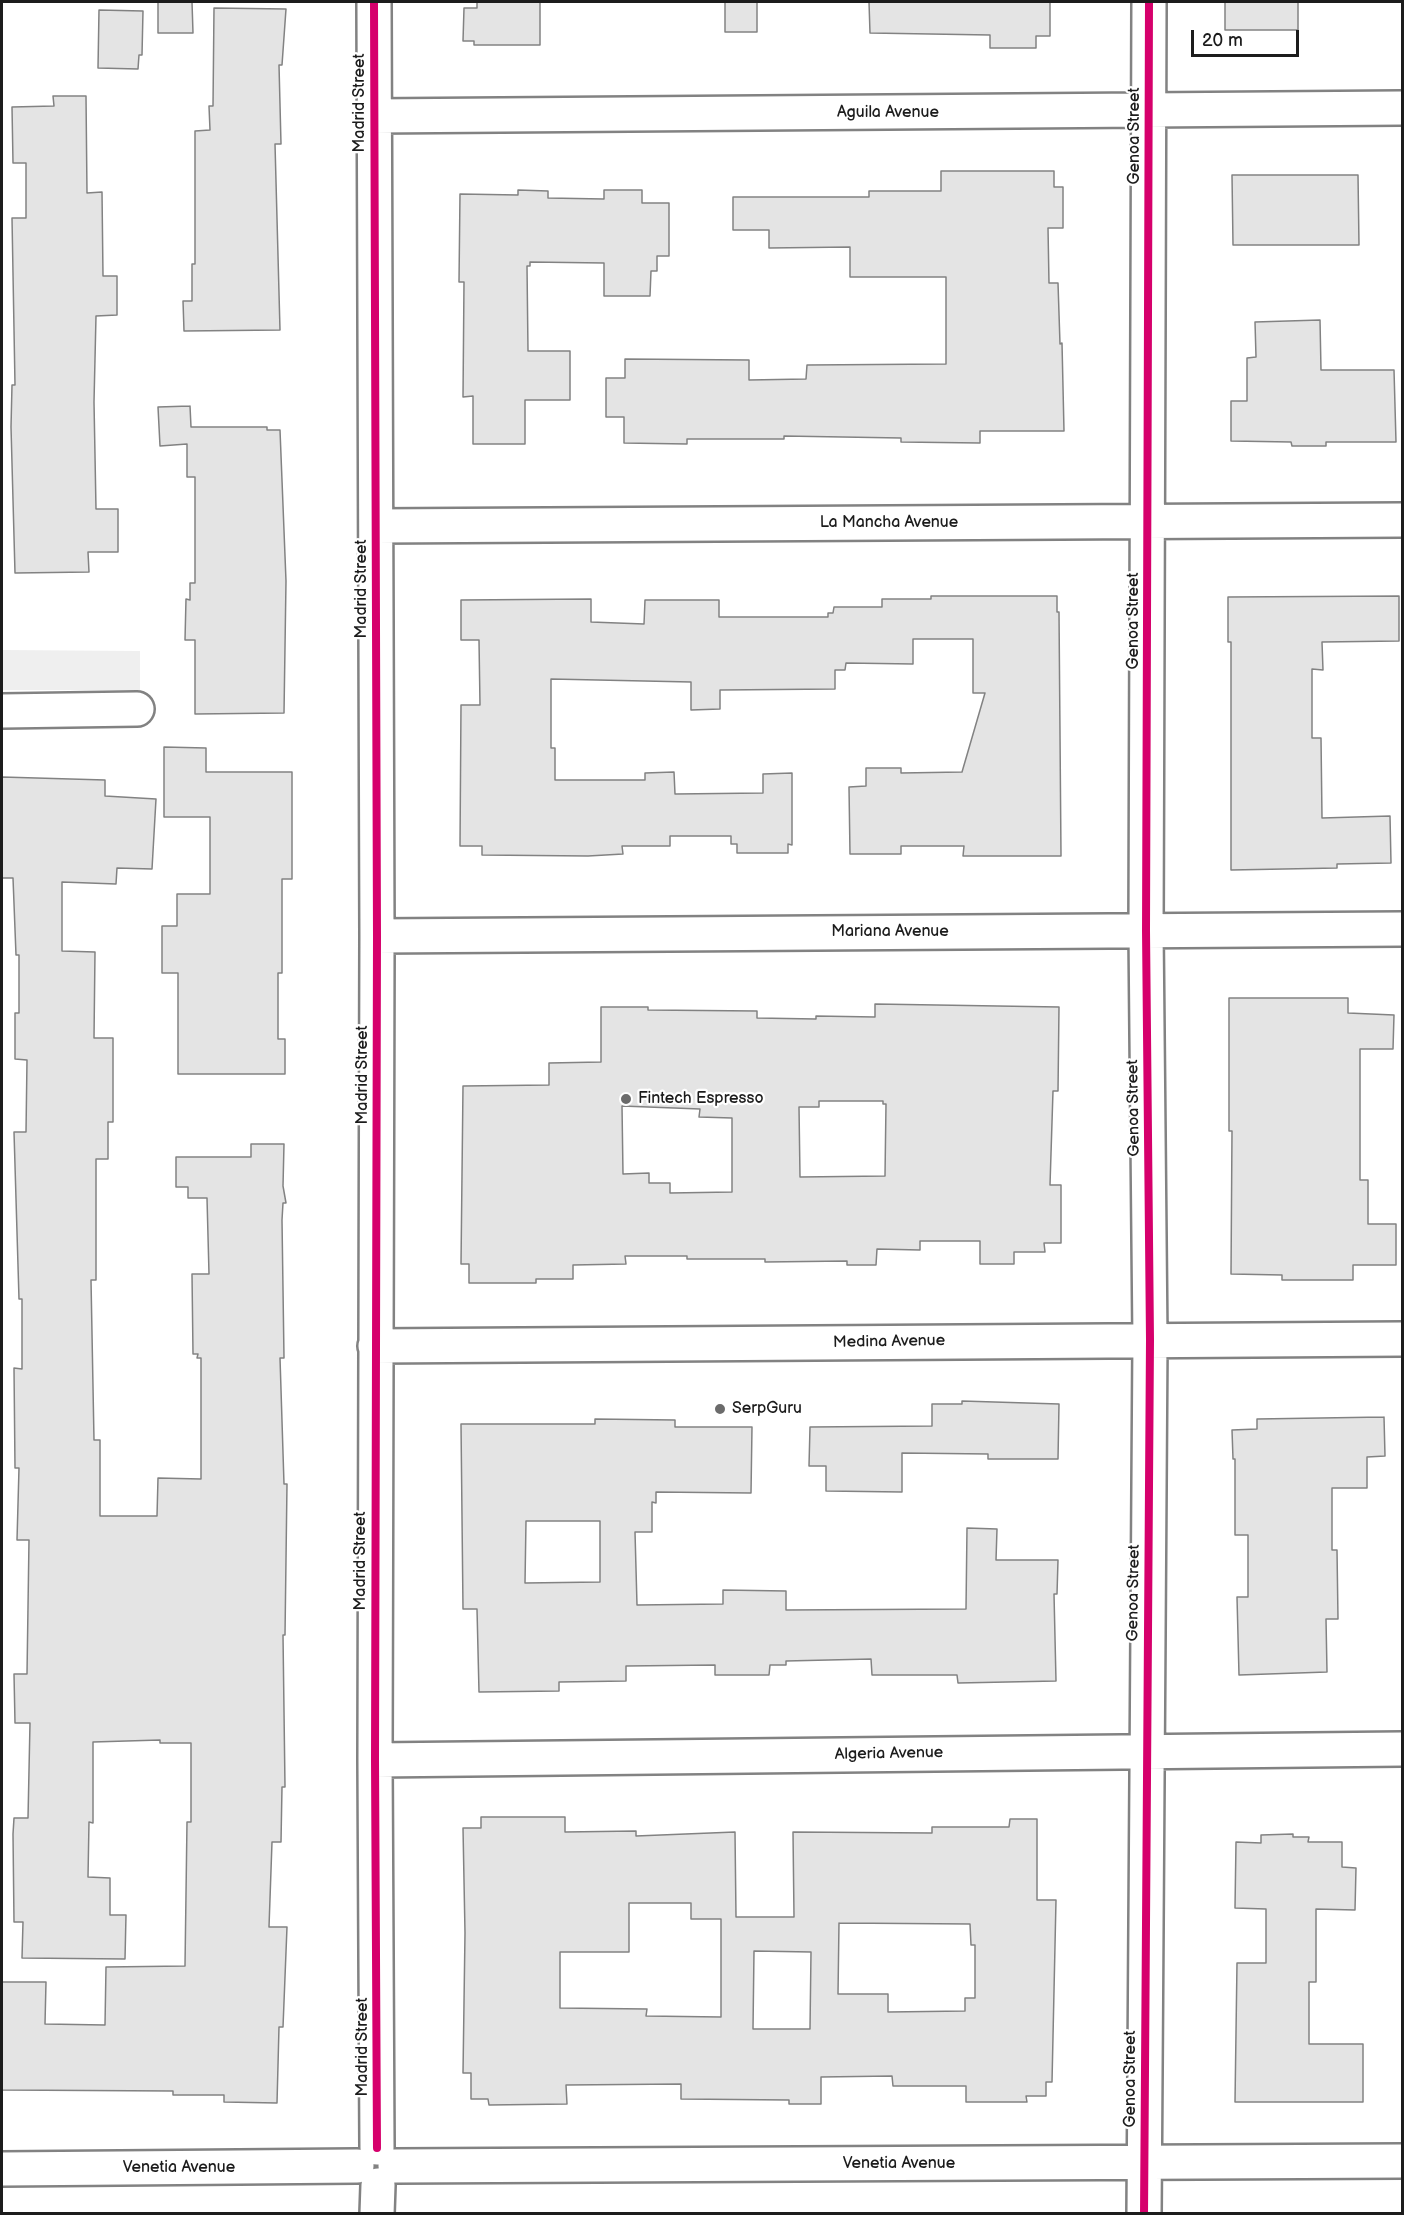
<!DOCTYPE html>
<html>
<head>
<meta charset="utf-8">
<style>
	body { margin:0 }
	#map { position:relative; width:1404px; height:2215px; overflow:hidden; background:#fff; font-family:"Balsamiq Sans",sans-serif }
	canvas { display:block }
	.frame { position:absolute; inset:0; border:3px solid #1c1c1c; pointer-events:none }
	.scale { position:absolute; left:1191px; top:30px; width:108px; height:27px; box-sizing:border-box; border:3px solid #1c1c1c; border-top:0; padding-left:8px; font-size:18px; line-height:21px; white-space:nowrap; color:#1c1c1c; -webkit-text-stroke:4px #fff; paint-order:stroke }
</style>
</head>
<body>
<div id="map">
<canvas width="1404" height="2215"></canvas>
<div class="frame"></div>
<div class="scale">20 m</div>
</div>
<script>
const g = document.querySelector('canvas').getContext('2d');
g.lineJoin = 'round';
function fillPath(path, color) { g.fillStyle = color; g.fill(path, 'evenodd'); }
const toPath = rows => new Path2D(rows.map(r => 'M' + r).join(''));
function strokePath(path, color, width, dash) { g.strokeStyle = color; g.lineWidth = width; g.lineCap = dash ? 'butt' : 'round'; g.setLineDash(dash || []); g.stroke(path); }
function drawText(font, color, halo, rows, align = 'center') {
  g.font = font + ' "Balsamiq Sans",sans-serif'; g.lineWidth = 4.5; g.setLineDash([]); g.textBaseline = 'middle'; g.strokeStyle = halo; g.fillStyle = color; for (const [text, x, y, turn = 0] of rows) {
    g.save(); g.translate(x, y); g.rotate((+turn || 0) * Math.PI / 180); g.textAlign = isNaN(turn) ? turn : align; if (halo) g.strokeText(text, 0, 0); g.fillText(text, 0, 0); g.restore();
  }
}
fillPath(toPath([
	[2,650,140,651,140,690,2,690]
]), '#efefef');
const building = toPath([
	[158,2,192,2,193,33,158,33,158,2],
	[477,2,540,2,540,45,474,45,474,41,463,41,464,8,477,8,477,2],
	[725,2,757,2,757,32,725,32,725,2],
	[869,2,1050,2,1050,36,1036,36,1036,48,990,48,990,35,870,33,869,2],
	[1225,2,1298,2,1298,30,1225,30,1225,2],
	[214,8,286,9,282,65,279,65,281,144,275,144,280,330,184,331,183,301,192,301,192,264,195,264,195,131,210,130,209,106,213,106,214,8],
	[99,10,143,11,142,55,139,55,138,69,98,68,99,10],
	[53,96,86,96,87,193,102,192,103,276,117,276,117,315,96,316,94,402,96,509,118,509,118,552,88,552,89,572,15,573,11,427,12,385,15,385,12,218,26,218,26,163,13,163,12,107,54,106,53,96],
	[941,171,1054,171,1054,187,1063,187,1063,228,1048,228,1049,283,1058,283,1060,344,1062,343,1064,431,980,431,980,443,901,442,901,438,784,436,784,439,687,439,687,444,624,443,624,417,606,417,606,378,625,378,625,359,749,360,749,380,806,379,807,365,946,364,946,277,850,277,850,247,769,248,769,230,733,230,733,197,869,197,869,191,941,191,941,171],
	[1232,175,1358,175,1359,245,1233,245,1232,175],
	[518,190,548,191,548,198,604,199,604,190,642,190,642,203,669,203,669,256,657,256,657,271,651,271,650,296,604,296,604,263,530,262,530,266,527,266,528,351,570,351,570,400,525,400,525,444,473,444,473,396,463,397,464,282,459,282,460,194,518,195,518,190],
	[1320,320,1321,370,1394,370,1396,442,1326,442,1326,446,1292,446,1291,442,1231,441,1231,401,1247,401,1247,358,1256,357,1255,322,1320,320],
	[190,406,191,427,267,427,267,430,280,430,286,581,284,713,195,714,195,640,185,640,186,599,190,600,190,583,195,583,195,477,187,477,187,444,160,446,158,407,190,406],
	[931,596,1057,596,1057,612,1059,612,1061,856,963,856,964,846,901,846,901,854,850,854,849,787,866,786,866,768,901,768,901,773,962,772,985,693,973,693,973,639,913,639,913,664,846,663,845,670,835,670,835,689,720,690,720,709,691,710,691,682,551,679,551,748,555,748,555,780,645,780,645,773,674,772,675,794,763,793,763,774,792,773,792,845,788,844,788,853,737,853,737,844,731,844,731,836,670,836,670,846,622,846,623,854,588,856,482,855,482,846,460,846,461,705,480,705,479,640,461,640,461,600,591,599,591,622,644,624,645,600,719,600,719,617,828,617,828,613,833,613,834,607,882,607,882,599,931,599,931,596],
	[1399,596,1399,641,1322,642,1323,670,1312,669,1312,738,1321,738,1322,818,1390,816,1391,863,1337,864,1337,868,1231,870,1231,642,1228,642,1228,597,1399,596],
	[164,747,206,748,206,772,292,772,292,879,282,879,282,973,278,973,278,1039,285,1039,285,1074,178,1074,178,973,162,973,162,926,177,926,177,894,210,894,210,817,164,817,164,747],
	[2,777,105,780,105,796,156,799,152,869,117,868,116,884,62,882,62,951,95,952,94,1038,113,1038,113,1122,108,1122,108,1159,96,1159,96,1280,91,1280,94,1440,100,1440,100,1516,157,1516,158,1478,201,1479,201,1358,197,1358,198,1354,193,1354,192,1274,209,1274,207,1198,188,1198,188,1187,176,1187,176,1157,251,1157,251,1144,284,1144,283,1186,286,1203,283,1203,282,1220,284,1358,280,1358,284,1484,287,1484,285,1635,283,1635,285,1787,282,1787,281,1842,272,1842,269,1927,287,1927,283,2027,279,2027,277,2103,224,2102,224,2095,173,2095,173,2091,2,2090,2,1982,46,1982,45,2024,105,2025,106,1967,185,1966,187,1822,191,1822,191,1743,160,1743,160,1740,93,1742,93,1823,89,1822,88,1877,110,1878,110,1915,126,1915,125,1959,22,1958,23,1922,14,1922,13,1834,14,1818,28,1818,30,1723,15,1723,14,1674,27,1674,29,1540,17,1540,19,1468,15,1468,14,1368,22,1369,22,1299,19,1299,14,1132,26,1132,27,1060,15,1059,15,1013,19,1013,19,955,16,955,13,878,2,878,2,777],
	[1229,998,1348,998,1348,1013,1394,1015,1393,1049,1360,1049,1360,1180,1368,1180,1368,1224,1396,1224,1396,1265,1353,1265,1353,1280,1282,1280,1282,1275,1231,1274,1232,1131,1229,1131,1229,998],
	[875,1004,1059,1007,1058,1091,1053,1091,1050,1185,1061,1185,1061,1243,1044,1243,1045,1252,1014,1252,1014,1264,980,1264,980,1241,920,1241,920,1250,877,1249,876,1265,847,1265,847,1261,765,1262,765,1259,687,1259,687,1256,625,1256,626,1264,573,1265,573,1279,536,1279,536,1283,469,1283,469,1264,461,1264,463,1086,549,1085,549,1063,601,1062,601,1007,648,1007,648,1010,757,1011,757,1018,816,1019,816,1016,875,1017,875,1004],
	[819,1101,883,1101,883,1104,886,1104,885,1176,800,1177,799,1107,819,1107,819,1101],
	[622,1106,700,1109,699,1117,732,1118,732,1192,670,1193,670,1183,649,1183,649,1173,623,1174,622,1106],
	[962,1401,1059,1404,1058,1459,988,1459,988,1454,902,1453,902,1492,826,1491,826,1466,809,1466,810,1427,932,1426,932,1404,962,1404,962,1401],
	[1384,1417,1385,1456,1367,1457,1367,1488,1332,1488,1332,1550,1337,1550,1338,1619,1326,1619,1327,1672,1239,1675,1237,1597,1248,1597,1248,1535,1235,1535,1235,1459,1233,1459,1232,1430,1257,1429,1257,1419,1384,1417],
	[595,1419,675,1420,675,1427,752,1427,751,1493,656,1492,656,1503,652,1502,652,1532,635,1532,637,1605,723,1604,723,1590,786,1591,786,1610,966,1609,967,1528,997,1529,996,1560,1058,1560,1057,1594,1054,1594,1056,1681,958,1683,957,1675,872,1675,871,1659,786,1661,786,1665,770,1665,769,1675,715,1675,715,1665,626,1666,626,1681,559,1682,559,1691,479,1692,477,1609,463,1609,461,1424,595,1424,595,1419],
	[526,1521,600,1521,600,1582,525,1583,526,1521],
	[481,1817,565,1817,565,1832,636,1831,636,1836,735,1832,736,1917,794,1917,793,1832,932,1833,932,1827,1009,1827,1010,1819,1037,1819,1037,1900,1056,1900,1052,2082,1046,2082,1046,2096,1026,2096,1027,2102,966,2102,966,2086,893,2086,892,2076,821,2077,821,2104,789,2104,789,2100,681,2099,681,2084,566,2085,567,2104,489,2105,488,2099,471,2099,471,2073,463,2073,465,1933,463,1828,481,1828,481,1817],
	[629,1903,691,1903,691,1919,721,1919,721,2017,646,2016,647,2009,560,2008,560,1952,629,1952,629,1903],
	[839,1923,970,1924,971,1945,975,1945,975,1998,965,1998,965,2011,888,2012,888,1994,838,1994,839,1923],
	[754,1951,811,1952,810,2029,753,2029,754,1951],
	[1293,1834,1293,1837,1309,1837,1308,1842,1342,1842,1342,1867,1356,1868,1355,1910,1316,1909,1316,1982,1309,1982,1309,2044,1363,2044,1363,2102,1235,2102,1237,1963,1266,1963,1266,1909,1235,1908,1236,1842,1261,1843,1261,1835,1293,1834]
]);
fillPath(building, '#e4e4e4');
strokePath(building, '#828282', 1.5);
const minor = toPath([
	[374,2,377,936,375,1760,377,2148],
	[373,116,1402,108],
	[376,526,1402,520],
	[2,711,137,709],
	[377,936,1402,929],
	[375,1346,1402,1339],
	[375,1760,1402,1749],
	[395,2166,1402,2161],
	[2,2169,357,2166],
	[377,2214,378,2185],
	[1144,2214,1150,1340,1146,930,1149,2]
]);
strokePath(minor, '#828282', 38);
strokePath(minor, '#fff', 33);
strokePath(toPath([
	[374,2,377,936,375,1760,377,2148],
	[1144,2214,1150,1340,1146,930,1149,2]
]), '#d6006c', 8);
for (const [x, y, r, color] of [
	[626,1099,6,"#6b6b6b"],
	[720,1409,6,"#6b6b6b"]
]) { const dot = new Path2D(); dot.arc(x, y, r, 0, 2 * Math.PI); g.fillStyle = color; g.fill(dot); strokePath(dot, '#fff', 2); }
drawText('16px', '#1c1c1c', '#fff', [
	["Madrid Street",360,103,-90],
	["Aguila Avenue",888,113],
	["Genoa Street",1135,136,-90],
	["La Mancha Avenue",889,523],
	["Madrid Street",362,589,-90],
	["Genoa Street",1134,621,-90],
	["Mariana Avenue",890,932],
	["Madrid Street",363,1075,-90],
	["Genoa Street",1134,1108,-91],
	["Medina Avenue",889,1342,-1],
	["Madrid Street",361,1561,-90],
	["Genoa Street",1134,1593,-89],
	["Algeria Avenue",889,1754,-1],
	["Madrid Street",363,2047,-90],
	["Genoa Street",1131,2079,-90],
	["Venetia Avenue",899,2164],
	["Venetia Avenue",179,2168]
]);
drawText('16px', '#1c1c1c', '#fff', [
	["Fintech Espresso",638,1099],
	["SerpGuru",732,1409]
], 'left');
</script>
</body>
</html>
